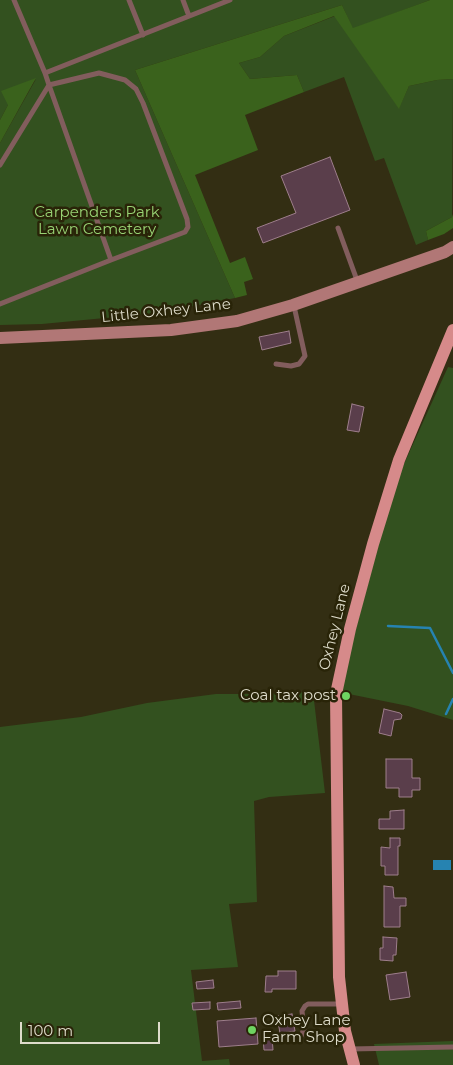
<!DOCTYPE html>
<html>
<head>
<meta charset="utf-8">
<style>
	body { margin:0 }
	#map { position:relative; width:453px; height:1065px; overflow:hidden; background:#332e13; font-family:Montserrat,sans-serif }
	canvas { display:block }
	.scale { position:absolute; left:20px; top:1022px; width:140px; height:22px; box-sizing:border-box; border:2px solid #dedccb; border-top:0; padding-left:6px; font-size:15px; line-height:18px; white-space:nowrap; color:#dedccb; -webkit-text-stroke:4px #292408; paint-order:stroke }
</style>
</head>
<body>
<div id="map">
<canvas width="453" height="1065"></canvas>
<div class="scale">100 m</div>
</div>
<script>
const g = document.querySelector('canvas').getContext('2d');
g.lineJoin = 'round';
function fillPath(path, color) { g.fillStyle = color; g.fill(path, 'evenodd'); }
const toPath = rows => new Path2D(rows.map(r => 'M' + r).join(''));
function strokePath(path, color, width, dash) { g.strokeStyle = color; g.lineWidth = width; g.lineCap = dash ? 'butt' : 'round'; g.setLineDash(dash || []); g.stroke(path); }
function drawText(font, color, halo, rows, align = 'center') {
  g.font = font + ' Montserrat,sans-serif'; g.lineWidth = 5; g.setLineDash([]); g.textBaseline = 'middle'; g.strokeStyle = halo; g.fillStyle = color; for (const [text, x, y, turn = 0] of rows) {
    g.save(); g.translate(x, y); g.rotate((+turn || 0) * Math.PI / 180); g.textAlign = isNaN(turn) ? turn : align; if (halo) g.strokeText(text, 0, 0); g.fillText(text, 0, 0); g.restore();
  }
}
fillPath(toPath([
	[0,0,430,0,353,29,342,5,135,70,235,298,157,313,42,324,0,325,0,143,36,79,8,105,0,120],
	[335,16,399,108,409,86,437,80,453,79,452,217,426,231,428,240,416,245,384,158,375,161,344,77,304,92,297,75,250,79,239,63,260,57,284,36],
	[448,367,453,368,453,720,408,706,339,692,394,486],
	[313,692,325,793,269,797,254,801,257,902,229,904,238,967,191,970,202,1061,229,1059,230,1065,0,1065,0,727,81,717,147,703,216,694,258,694],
	[453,1041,453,1065,379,1065,374,1044]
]), '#33511f');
fillPath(toPath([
	[430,0,453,0,453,79,437,80,409,86,399,109,334,16,284,36,260,57,239,63,250,79,297,75,304,92,245,115,258,150,195,175,230,263,245,257,253,279,244,282,247,295,235,298,135,70,342,5,353,28],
	[36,78,21,105,0,143,0,120,8,105,1,91],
	[453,214,453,228,444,234,428,240,426,231,452,217]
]), '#3a621c');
fillPath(toPath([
	[433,860,451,860,451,870,433,870]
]), '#2683b1');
strokePath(toPath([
	[388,626,430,628,453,673],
	[446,714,453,699]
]), '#2683b1', 2.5);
const building = toPath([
	[330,157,350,210,263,243,257,228,296,213,281,176,330,157],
	[289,331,291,343,262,350,259,337,289,331],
	[352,404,364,407,359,432,347,430,352,404],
	[384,709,400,713,402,715,401,719,394,720,391,736,379,733,384,709],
	[386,759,412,759,412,778,420,778,420,790,412,790,412,797,399,797,399,788,386,788,386,759],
	[404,810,404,829,379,829,379,819,390,819,390,811,404,810],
	[390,838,400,838,400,846,398,846,398,875,385,875,385,866,381,866,381,847,390,848,390,838],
	[384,886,393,887,394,898,406,898,406,906,400,906,400,927,384,927,384,886],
	[383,937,397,938,396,955,393,955,393,961,380,960,380,948,383,948,383,937],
	[278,971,296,971,296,989,272,989,272,992,265,992,266,976,278,976,278,971],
	[406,972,410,997,390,1000,386,975,406,972],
	[213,980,214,988,197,989,196,982,213,980],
	[240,1001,241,1008,218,1010,217,1003,240,1001],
	[210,1002,210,1009,193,1010,192,1003,210,1002],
	[292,1014,295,1031,280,1033,277,1016,292,1014],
	[256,1018,258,1044,219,1047,217,1021,256,1018],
	[272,1037,273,1050,264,1050,263,1038,272,1037]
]);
fillPath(building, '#5a3e4b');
strokePath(building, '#9e7e8c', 1);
strokePath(toPath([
	[14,0,45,73,230,0],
	[129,0,143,35],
	[183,0,189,16],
	[45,73,49,85,99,73,125,80,136,89,143,103,187,219,188,227,185,232,111,260],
	[0,165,49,85],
	[338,228,358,283],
	[0,304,111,260,49,85],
	[276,364,291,366,299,364,305,356,294,306],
	[282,1040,294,1039,301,1036,304,1029,302,1011,305,1006,308,1004,340,1004],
	[350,1049,453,1047]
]), '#825d5d', 5);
strokePath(toPath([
	[0,338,171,330,237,321,293,305,445,252,453,247]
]), '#b17776', 12);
strokePath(toPath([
	[354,1065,345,1031,339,977,336,694,350,629,373,544,399,460,453,330]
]), '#d68a8a', 12);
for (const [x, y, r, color] of [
	[346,696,5,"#6ed361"],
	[252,1030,5,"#6ed361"]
]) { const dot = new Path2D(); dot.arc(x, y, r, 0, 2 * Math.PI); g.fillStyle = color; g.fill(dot); strokePath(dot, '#292408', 2); }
drawText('15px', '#98d374', '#292408', [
	["Carpenders Park",97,213],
	["Lawn Cemetery",97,230]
]);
drawText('15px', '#dedccb', '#292408', [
	["Little Oxhey Lane",166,311,-6],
	["Oxhey Lane",335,627,-76]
]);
drawText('15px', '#dedccb', '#292408', [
	["Coal tax post",336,696],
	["Oxhey Lane",262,1021,"left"],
	["Farm Shop",262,1038,"left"]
], 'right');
</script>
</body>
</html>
